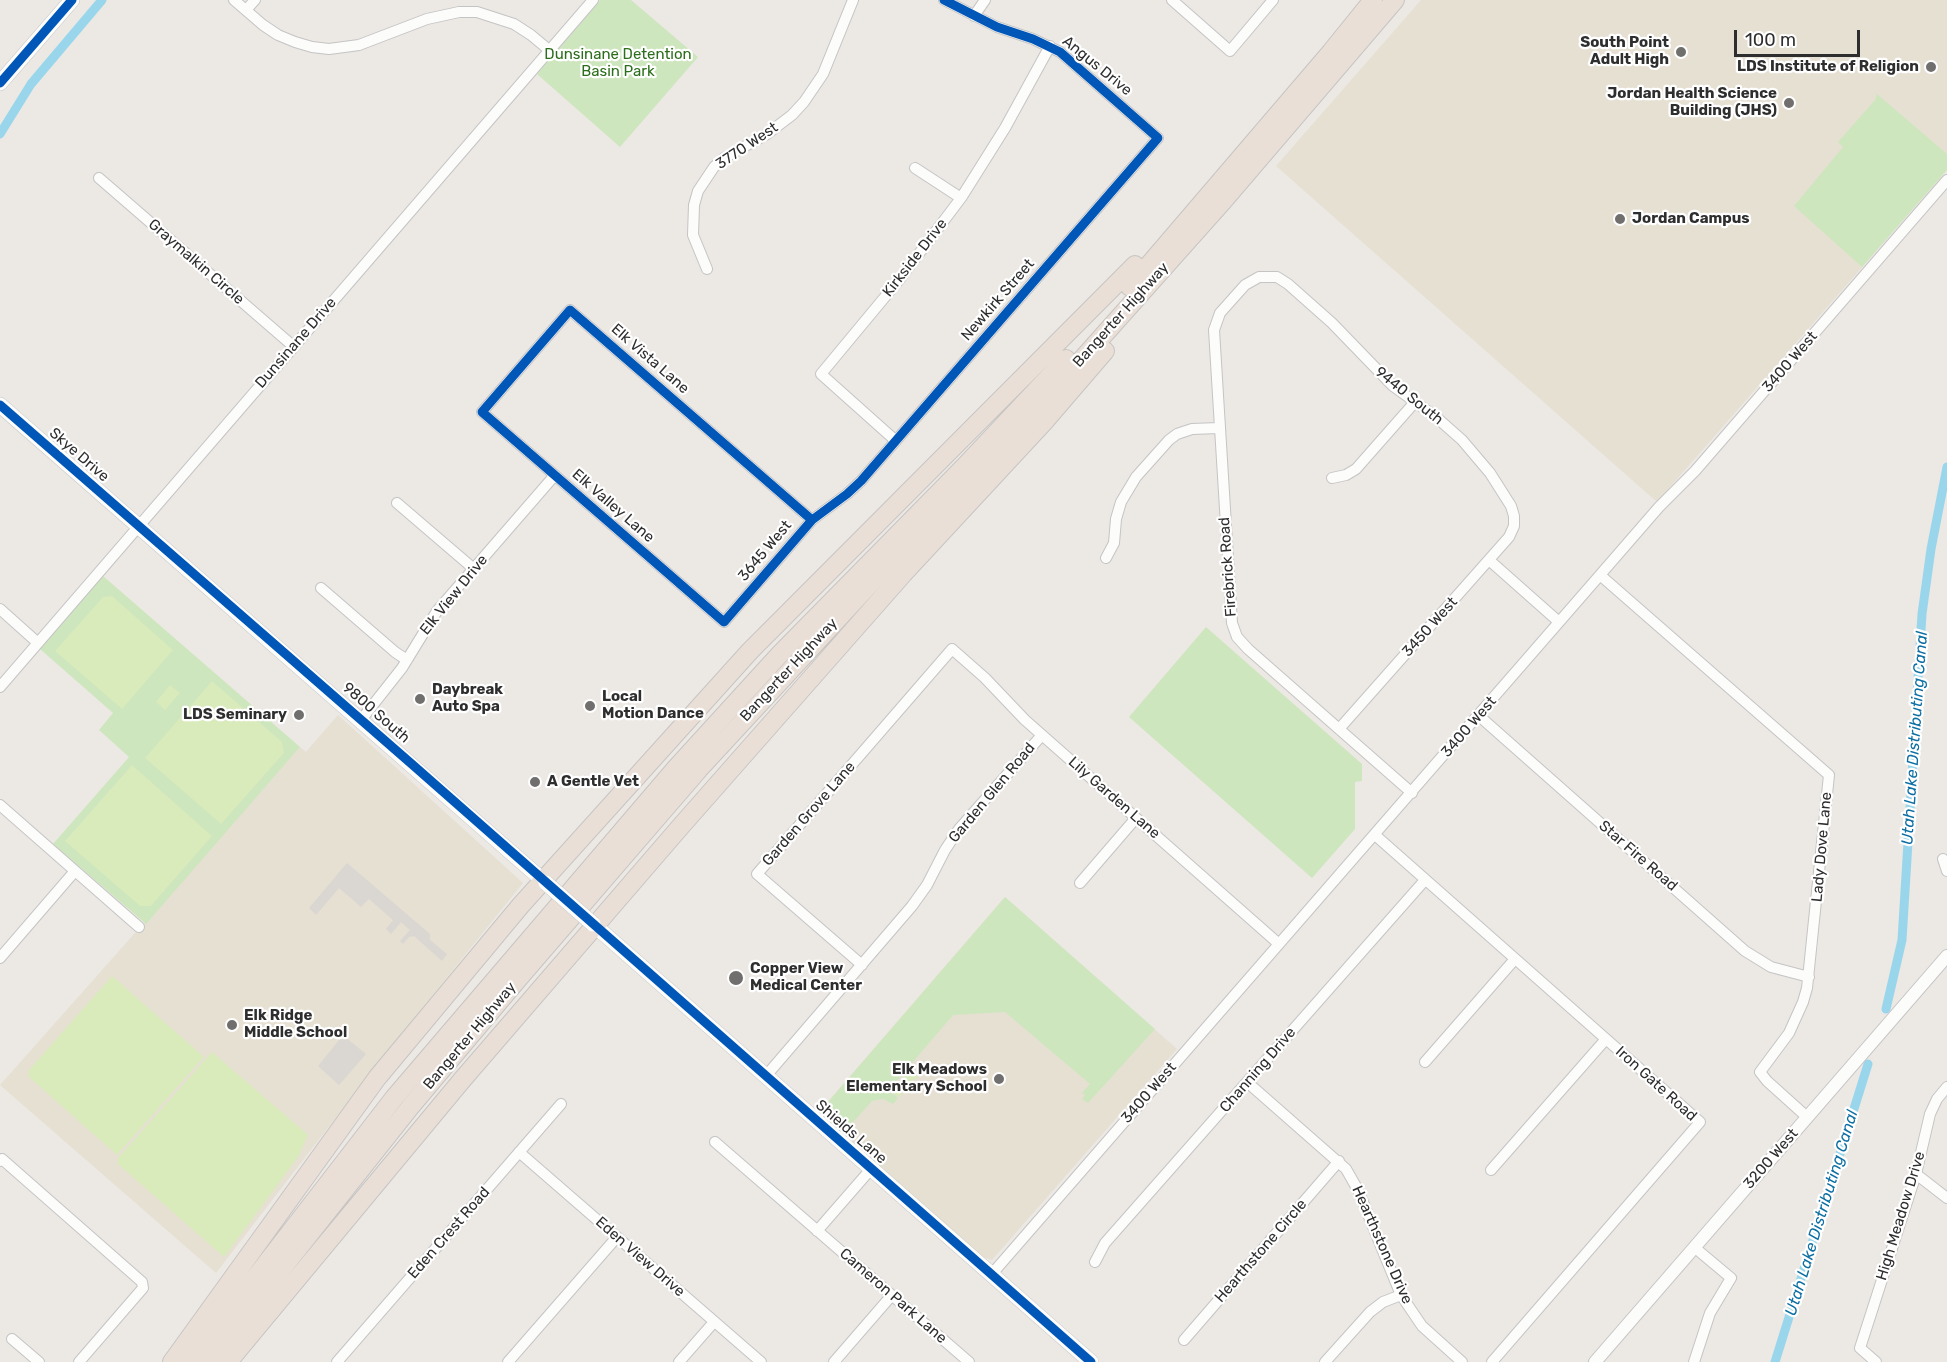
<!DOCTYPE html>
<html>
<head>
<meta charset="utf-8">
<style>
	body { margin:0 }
	#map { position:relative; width:1947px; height:1362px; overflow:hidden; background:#ece8e4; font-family:Rubik,sans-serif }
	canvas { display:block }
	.scale { position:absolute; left:1734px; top:30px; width:126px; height:27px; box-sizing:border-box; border:3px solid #2e2e2e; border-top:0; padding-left:8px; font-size:18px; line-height:21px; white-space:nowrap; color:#2e2e2e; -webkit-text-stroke:4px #fff; paint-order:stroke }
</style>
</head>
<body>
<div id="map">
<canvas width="1947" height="1362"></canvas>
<div class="scale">100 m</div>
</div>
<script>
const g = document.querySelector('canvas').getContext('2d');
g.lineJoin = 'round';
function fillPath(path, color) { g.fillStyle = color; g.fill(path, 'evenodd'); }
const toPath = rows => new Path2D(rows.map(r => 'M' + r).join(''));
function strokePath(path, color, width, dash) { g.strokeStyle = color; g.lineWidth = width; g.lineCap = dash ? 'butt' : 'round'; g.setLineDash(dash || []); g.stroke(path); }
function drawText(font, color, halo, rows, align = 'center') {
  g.font = font + ' Rubik,sans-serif'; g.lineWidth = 4.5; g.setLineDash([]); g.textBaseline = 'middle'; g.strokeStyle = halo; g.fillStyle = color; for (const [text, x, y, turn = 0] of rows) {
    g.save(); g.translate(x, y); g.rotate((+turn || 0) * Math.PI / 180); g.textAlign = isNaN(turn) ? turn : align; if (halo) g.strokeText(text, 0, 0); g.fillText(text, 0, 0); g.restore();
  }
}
fillPath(toPath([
	[1421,0,1947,0,1947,170,1657,502,1276,166],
	[338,715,523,883,378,1063,216,1273,0,1085,300,747,306,752],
	[1005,897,1177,1049,992,1260,983,1257,818,1113]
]), '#e6e0d3');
fillPath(toPath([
	[600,0,631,0,698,57,620,147,537,74],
	[1877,94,1947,154,1947,170,1862,267,1794,206,1843,147,1838,142,1875,100],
	[103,576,300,747,146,924,53,844,129,757,99,730,113,713,40,649],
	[1206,627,1362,764,1362,781,1355,782,1355,829,1312,878,1129,717],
	[1005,897,1155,1029,1088,1103,1082,1099,1085,1095,1082,1093,1090,1084,1005,1012,953,1015,889,1090,898,1098,893,1104,883,1099,872,1101,846,1130,822,1109]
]), '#cee6be');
fillPath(toPath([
	[112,596,173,650,122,709,55,651,103,597],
	[212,681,282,742,284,753,221,824,145,758],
	[170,685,180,693,165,710,156,702],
	[132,765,212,836,151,906,140,906,65,841],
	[112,976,204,1057,117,1155,29,1077,29,1070],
	[212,1052,308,1135,298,1157,224,1257,118,1164,118,1158],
	[910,1068,918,1076,909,1085,901,1079],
	[900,1081,908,1087,899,1097,891,1091]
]), '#d9eabb');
fillPath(toPath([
	[347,863,430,934,430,940,447,954,442,961,414,936,409,937,403,944,400,941,410,930,401,922,391,934,386,929,393,920,369,899,361,907,339,888,316,915,309,908],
	[345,1037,366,1054,339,1085,318,1066,340,1039,342,1040]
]), '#dad6d2');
strokePath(toPath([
	[0,134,31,84,102,0],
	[1886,1009,1902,940,1922,614,1931,549,1947,467],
	[1775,1362,1868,1064]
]), '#99d6ec', 9);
const minor = toPath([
	[234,0,263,25,278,35,295,42,312,47,329,49,359,45,427,19,459,12,477,12,514,24,531,35,549,50],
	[1172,0,1230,51,1273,0],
	[246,10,255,0],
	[974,16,985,0],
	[915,168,961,198],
	[99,178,293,346],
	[707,269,693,235,694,205,698,191,714,167,724,158,767,134,792,115,804,102,823,74,853,0],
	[896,441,821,374,899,280,961,198,1005,128,1050,46],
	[1332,478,1346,475,1356,469,1415,402],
	[397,503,474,569],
	[812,520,570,310,482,412,724,622,812,520,847,494,861,481,1158,138,1060,52,1033,39,997,27,944,0],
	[1106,558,1114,543,1116,519,1121,502,1136,477,1169,440,1177,434,1192,429,1219,428],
	[1489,560,1559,622],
	[1600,575,1829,775,1807,988,1803,1002,1789,1033,1760,1072,1767,1081,1807,1117],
	[321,588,395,652,407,660],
	[0,609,38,643],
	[0,687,593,0],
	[1478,715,1745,951,1771,967,1809,977],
	[361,720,402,668,437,611,555,475],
	[1339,729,1509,537,1514,526,1514,516,1511,506,1490,473,1462,440,1436,417,1393,386,1332,323,1288,284,1277,277,1259,277,1245,285,1220,313,1214,330,1232,623,1237,637,1248,649,1339,729,1404,786,1412,793],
	[0,805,139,927],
	[1375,835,1700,1122,1492,1362],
	[1943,859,1947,871],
	[1080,883,1136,818],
	[0,958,75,871],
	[862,965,757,874,952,649,985,678,1025,720,1279,944],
	[1425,1062,1515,959],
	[765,1077,912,906,927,885,945,850,959,829,1042,735],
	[1247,1082,1346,1169,1358,1190,1401,1295,1422,1326,1462,1362],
	[715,1142,969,1362],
	[519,1152,761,1362],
	[0,1161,2,1159,142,1282,143,1288,79,1362],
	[1491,1170,1606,1039],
	[1916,1174,1947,1198],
	[817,1231,871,1169],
	[1694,1247,1731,1278,1710,1313,1694,1362],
	[1095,1262,1105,1243,1425,880],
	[991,1275,1600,575,1659,507,1695,471,1947,180],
	[12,1339,39,1362],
	[1184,1340,1339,1161],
	[337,1362,561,1104],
	[508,1362,617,1237],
	[679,1362,714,1322],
	[834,1362,892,1295],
	[1325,1362,1370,1312,1383,1302,1401,1295],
	[1876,1362,1860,1348,1916,1174,1930,1114,1937,1099,1947,1087]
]);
const tertiary = toPath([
	[1595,1362,1947,956]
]);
const secondary = toPath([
	[0,83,72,0],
	[0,405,546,883],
	[593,924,1091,1362]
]);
const motorway = toPath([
	[1130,287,1331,52,1373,0],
	[172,1362,377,1078,521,905,750,651,1135,265],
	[190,1362,394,1098,676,768,780,654,965,466,1066,359],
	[208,1362,411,1106,518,979,699,769,883,570,991,459,1060,384,1223,201,1395,0],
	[228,1362,462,1080,681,826,903,574,1044,422,1105,351]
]);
strokePath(minor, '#c5c4c5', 12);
strokePath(tertiary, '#c5c4c5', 14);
strokePath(secondary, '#c5c4c5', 16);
strokePath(motorway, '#c6c5c4', 20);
strokePath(minor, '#fcfcfb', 10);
strokePath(tertiary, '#fcfcfb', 12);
strokePath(secondary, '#fcfcfb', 15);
strokePath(motorway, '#eadfd6', 18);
const secondaryBridge = toPath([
	[546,883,593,924]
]);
strokePath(secondaryBridge, '#c5c4c5', 16, []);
strokePath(secondaryBridge, '#fcfcfb', 15);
strokePath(toPath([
	[0,83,72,0],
	[0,405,414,766,1091,1362],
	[812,520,570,310,482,412,724,622,812,520,847,494,861,481,1158,138,1060,52,1033,39,997,27,944,0]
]), '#0057b8', 9);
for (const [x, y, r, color] of [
	[1681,52,6,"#706f6e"],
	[1931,67,6,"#706f6e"],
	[1789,103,6,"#706f6e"],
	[1620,219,6,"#706f6e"],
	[420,699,6,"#706f6e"],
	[590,706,6,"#706f6e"],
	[299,715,6,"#706f6e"],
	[535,782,6,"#706f6e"],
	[736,978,8,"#706f6e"],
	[232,1025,6,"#706f6e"],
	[999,1079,6,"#706f6e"]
]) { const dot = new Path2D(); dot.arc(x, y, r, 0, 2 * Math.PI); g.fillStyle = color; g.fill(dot); strokePath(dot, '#fff', 2); }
drawText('bold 15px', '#2e2e2e', '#fff', [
	["South Point",1669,43,"right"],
	["Adult High",1669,60,"right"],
	["LDS Institute of Religion",1919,67,"right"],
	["Jordan Health Science",1777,94,"right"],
	["Building (JHS)",1777,111,"right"],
	["Jordan Campus",1632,219],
	["Daybreak",432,690],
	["Auto Spa",432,707],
	["Local",602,697],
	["Motion Dance",602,714],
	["LDS Seminary",287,715,"right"],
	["A Gentle Vet",547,782],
	["Copper View",750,969],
	["Medical Center",750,986],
	["Elk Ridge",244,1016],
	["Middle School",244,1033],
	["Elk Meadows",987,1070,"right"],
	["Elementary School",987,1087,"right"]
], 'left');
drawText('15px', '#2c6e1b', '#fff', [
	["Dunsinane Detention",618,55],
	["Basin Park",618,72]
]);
drawText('15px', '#2e2e2e', '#fff', [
	["Angus Drive",1097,66,39],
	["3770 West",747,146,-34],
	["Kirkside Drive",915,258,-52],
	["Graymalkin Circle",196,262,41],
	["Newkirk Street",998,300,-49],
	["Bangerter Highway",1121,315,-48],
	["Dunsinane Drive",296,343,-49],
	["Elk Vista Lane",650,359,41],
	["3400 West",1790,362,-49],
	["9440 South",1409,396,39],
	["Skye Drive",79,455,41],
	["Elk Valley Lane",613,506,41],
	["3645 West",765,551,-50],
	["Firebrick Road",1228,567,-94],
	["Elk View Drive",454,595,-51],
	["3450 West",1430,627,-48],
	["Bangerter Highway",789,670,-47],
	["9800 South",376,713,41],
	["3400 West",1469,727,-49],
	["Garden Glen Road",992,793,-50],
	["Lily Garden Lane",1114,798,41],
	["Garden Grove Lane",809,814,-49],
	["Lady Dove Lane",1822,847,-85],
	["Star Fire Road",1638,856,41],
	["Bangerter Highway",470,1036,-50],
	["Channing Drive",1258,1070,-49],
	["Iron Gate Road",1656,1084,42],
	["3400 West",1149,1093,-49],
	["Shields Lane",851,1132,41],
	["3200 West",1771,1159,-49],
	["High Meadow Drive",1901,1216,-73],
	["Eden Crest Road",449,1233,-49],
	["Hearthstone Drive",1382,1245,66],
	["Hearthstone Circle",1261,1251,-49],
	["Eden View Drive",640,1257,41],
	["Cameron Park Lane",893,1296,41]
]);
drawText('italic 16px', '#0d6fa3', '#fff', [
	["Utah Lake Distributing Canal",1915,738,-86],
	["Utah Lake Distributing Canal",1822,1213,-73]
]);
</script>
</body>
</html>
